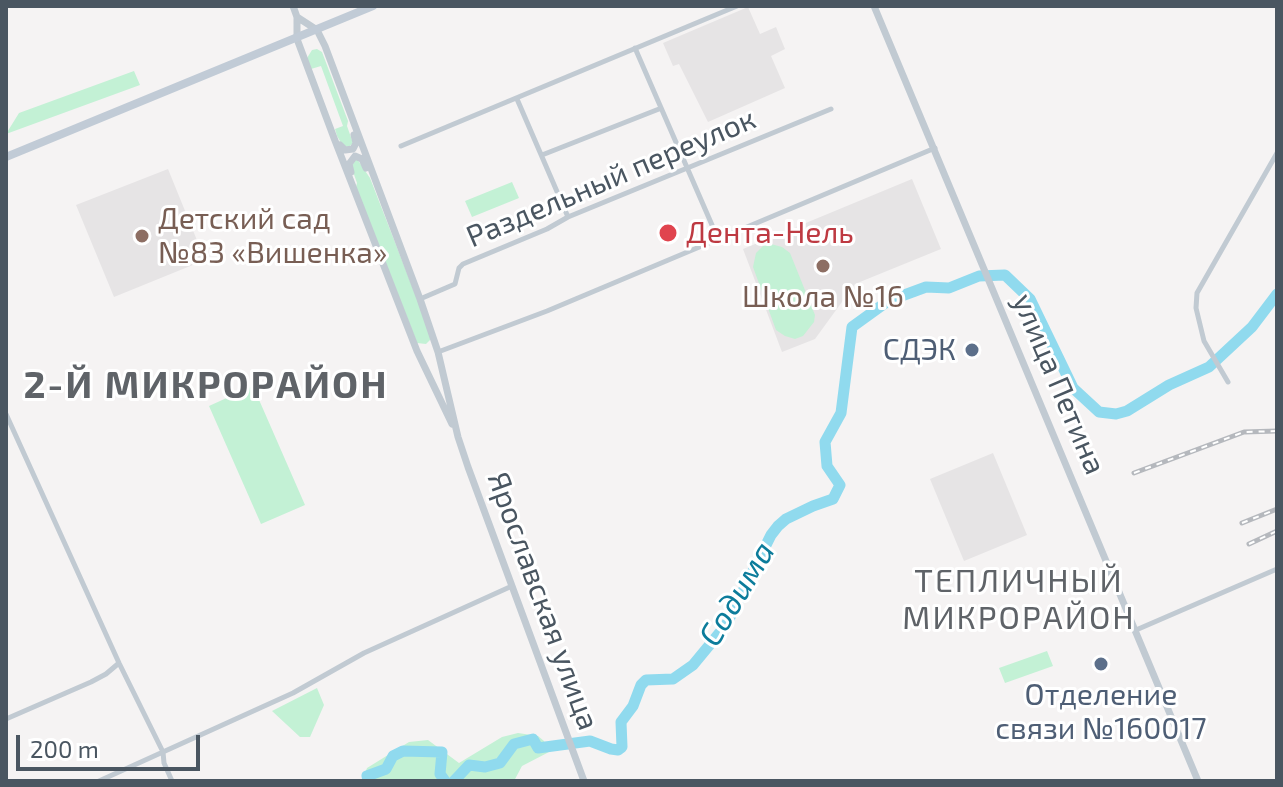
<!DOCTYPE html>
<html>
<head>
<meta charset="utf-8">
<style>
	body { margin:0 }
	#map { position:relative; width:1283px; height:787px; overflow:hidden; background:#f5f3f3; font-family:"Exo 2",sans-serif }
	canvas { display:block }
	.frame { position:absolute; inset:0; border:8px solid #4a5661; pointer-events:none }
	.scale { position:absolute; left:16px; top:735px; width:184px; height:36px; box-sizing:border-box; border:4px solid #4a5661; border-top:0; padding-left:10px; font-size:24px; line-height:28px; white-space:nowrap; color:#4a5661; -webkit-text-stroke:6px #fff; paint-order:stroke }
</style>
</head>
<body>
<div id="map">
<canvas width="1283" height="787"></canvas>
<div class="frame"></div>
<div class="scale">200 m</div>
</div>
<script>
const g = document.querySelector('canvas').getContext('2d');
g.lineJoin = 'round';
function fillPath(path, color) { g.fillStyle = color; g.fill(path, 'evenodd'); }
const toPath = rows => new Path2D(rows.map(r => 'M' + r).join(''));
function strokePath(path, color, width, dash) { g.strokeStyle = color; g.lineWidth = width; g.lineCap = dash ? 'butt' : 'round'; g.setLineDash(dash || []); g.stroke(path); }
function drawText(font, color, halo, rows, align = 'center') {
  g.font = font + ' "Exo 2",sans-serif'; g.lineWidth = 6; g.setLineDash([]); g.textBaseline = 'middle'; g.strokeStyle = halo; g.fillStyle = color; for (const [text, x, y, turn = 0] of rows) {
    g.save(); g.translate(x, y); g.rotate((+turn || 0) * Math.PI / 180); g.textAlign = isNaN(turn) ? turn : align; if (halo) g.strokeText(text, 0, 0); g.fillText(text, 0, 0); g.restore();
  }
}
fillPath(toPath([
	[748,7,760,34,776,27,785,49,771,56,785,88,708,122,679,64,673,66,663,43],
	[168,169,205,260,114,297,76,205],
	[912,179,941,249,855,284,815,339,782,352,743,249],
	[993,453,1027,535,964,561,930,479]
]), '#e6e4e5');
fillPath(toPath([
	[317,49,322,52,348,121,347,126,353,143,349,147,343,146,337,136,335,129,343,126,321,66,311,69,307,58,312,50],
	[134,71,140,85,6,134,19,113],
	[357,159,370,178,431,335,430,340,426,344,417,343,356,187,357,183,351,166],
	[512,182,519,198,472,217,465,201],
	[771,244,782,247,790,253,815,315,814,322,803,336,795,339,785,336,776,330,753,267,756,253,763,246],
	[253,386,305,505,261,524,209,406],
	[1047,651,1053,666,1005,683,999,668],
	[317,688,324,705,310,737,300,737,272,711],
	[518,733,538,736,544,741,549,752,522,766,514,781,362,781,367,768,409,742,428,740,459,763,502,737]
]), '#c3f1d5');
strokePath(toPath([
	[368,781,367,776,386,769,393,756,403,751,442,752,440,774,445,781],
	[454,781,469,765,485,767,500,763,514,744,533,739,538,748,590,741,611,749,618,750,622,747,621,722,633,706,641,685,646,680,673,679,693,665,726,625,771,535,778,526,786,519,813,506,833,499,840,485,827,466,825,442,841,413,852,327,888,301,926,287,949,288,979,276,1005,275,1030,299,1073,388,1099,412,1116,414,1127,411,1169,385,1209,367,1252,327,1277,294]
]), '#90daee', 11);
strokePath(toPath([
	[635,48,712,225],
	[517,99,568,217],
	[401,146,737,6],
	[542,155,659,109],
	[420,299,455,284,459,268,463,264,547,229,568,217,831,109],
	[438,352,547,311,935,148],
	[1228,382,1204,341,1196,308,1197,293,1277,153],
	[6,414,119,663,163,752,164,763,172,781],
	[1136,630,1277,569],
	[6,719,91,682,106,674,119,663],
	[99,781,293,693,364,653,512,586]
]), '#c1cad2', 5);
strokePath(toPath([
	[293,6,297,17,297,39,334,138,417,351,452,424],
	[874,6,1198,781],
	[297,17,317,30,325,46,420,299,438,352,458,437,468,467,584,781],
	[340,145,345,150,353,149,356,143,354,135],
	[351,172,349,164,355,156,362,159,366,168]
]), '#c1cad2', 7);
strokePath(toPath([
	[6,157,373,6]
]), '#c1cbd6', 8);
const rail = toPath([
	[1134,473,1244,432,1277,431],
	[1242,523,1277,509],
	[1249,544,1277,531]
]);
strokePath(rail, '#b5b8bd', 5);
strokePath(rail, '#fff', 2, [6]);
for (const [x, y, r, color] of [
	[668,233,10,"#e0444e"],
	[142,236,8,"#8d6e63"],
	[823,266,8,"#8d6e63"],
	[972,350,8,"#5c6f8a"],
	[1101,664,8,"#5c6f8a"]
]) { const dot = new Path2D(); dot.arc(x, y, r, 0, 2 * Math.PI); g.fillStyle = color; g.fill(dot); strokePath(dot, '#fff', 3); }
drawText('30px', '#4a5661', '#fff', [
	["Раздельный переулок",611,178,-23],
	["улица Петина",1059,384,67],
	["Ярославская улица",543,601,70]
]);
drawText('30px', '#785e54', '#fff', [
	["Детский сад",158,219],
	["№83 «Вишенка»",158,253],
	["Школа №16",823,297,"center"]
], 'left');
drawText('30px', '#be3a42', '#fff', [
	["Дента-Нель",686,233]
], 'left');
drawText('30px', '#4e5e75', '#fff', [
	["СДЭК",956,350],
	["Отделение",1101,695,"center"],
	["связи №160017",1101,729,"center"]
], 'right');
g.letterSpacing = '2px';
drawText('32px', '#5f6368', '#fff', [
	["ТЕПЛИЧНЫЙ",1019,581],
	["МИКРОРАЙОН",1019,618]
]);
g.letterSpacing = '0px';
drawText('italic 32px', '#0c7c9b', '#fff', [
	["Содима",737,594,-59]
]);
g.letterSpacing = '2px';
drawText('bold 38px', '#5f6368', '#fff', [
	["2-Й МИКРОРАЙОН",206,385]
]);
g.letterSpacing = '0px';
</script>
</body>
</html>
